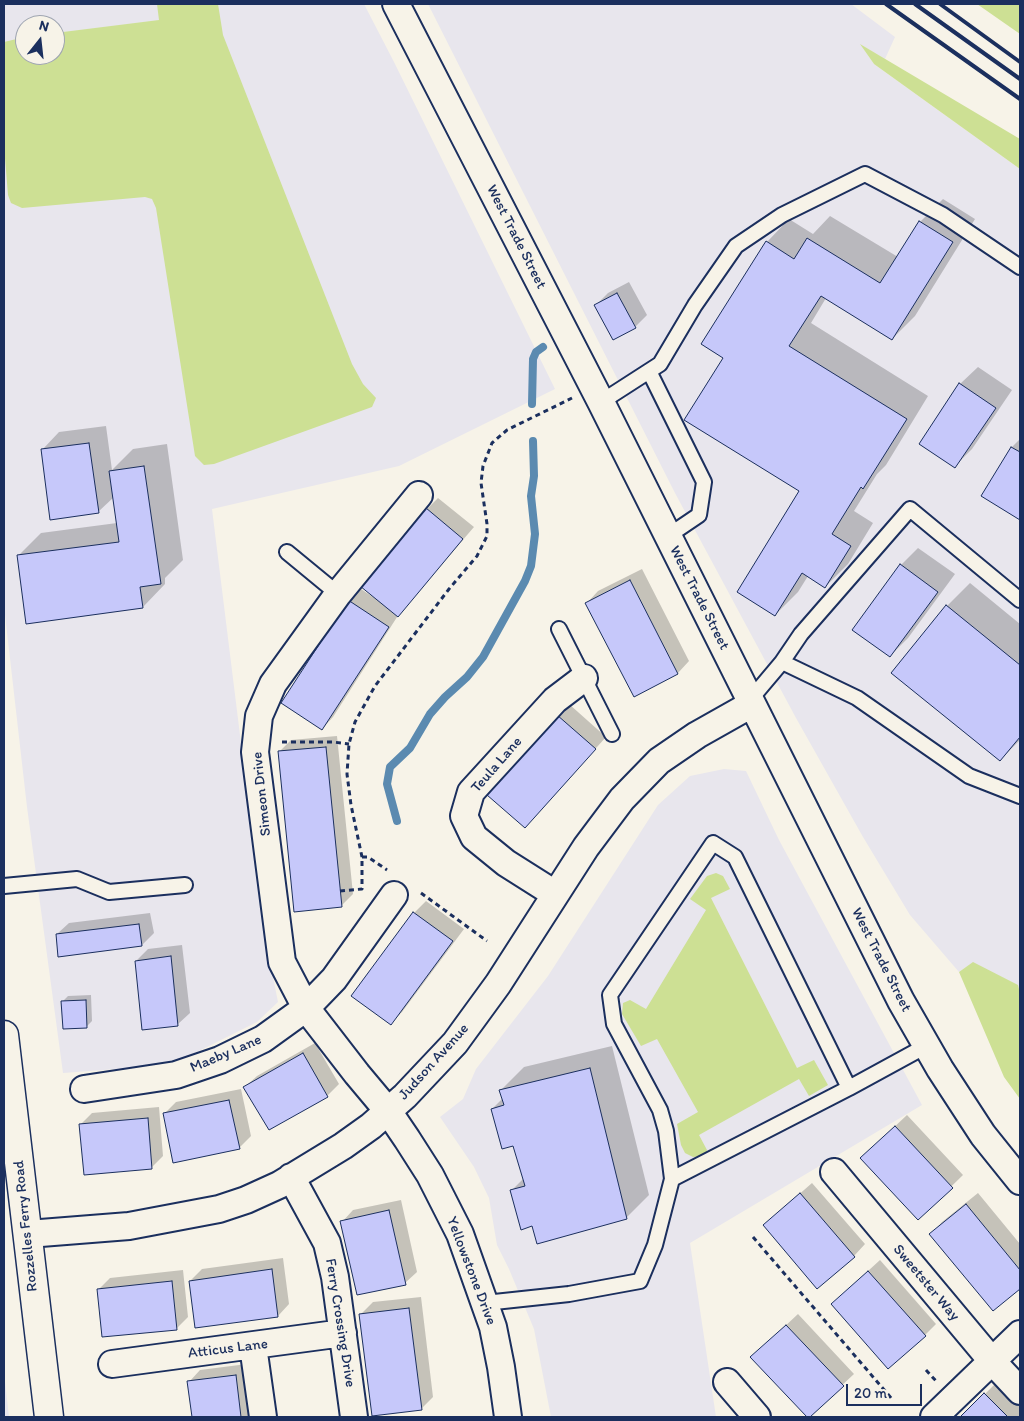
<!DOCTYPE html>
<html>
<head>
<meta charset="utf-8">
<style>
	body { margin:0 }
	#map { position:relative; width:1024px; height:1421px; overflow:hidden; background:#f7f3e8; font-family:Itim,sans-serif }
	canvas { display:block }
	.frame { position:absolute; inset:0; border:5px solid #1b2f5e; pointer-events:none }
	.north { position:absolute; left:15px; top:15px; width:50px; height:50px; box-sizing:border-box; background:#f7f3e8; border:1px solid #9fa5b1; border-radius:50%; rotate:16deg; font-size:14px; font-weight:700; line-height:20px; text-align:center; color:#1b2f5e }
	.north::after { content:''; display:block; margin:auto; width:18px; height:22px; background:#1b2f5e; clip-path:polygon(50% 0,100% 100%,50% 72%,0 100%) }
	.scale { position:absolute; left:846px; top:1384px; width:76px; height:22px; box-sizing:border-box; border:2px solid #1b2f5e; border-top:0; padding-left:6px; font-size:15px; line-height:18px; white-space:nowrap; color:#1b2f5e; -webkit-text-stroke:4px #f7f3e8; paint-order:stroke }
</style>
</head>
<body>
<div id="map">
<canvas width="1024" height="1421"></canvas>
<div class="frame"></div>
<div class="north">N</div>
<div class="scale">20 m</div>
</div>
<script>
const g = document.querySelector('canvas').getContext('2d');
g.lineJoin = 'round';
function fillPath(path, color) { g.fillStyle = color; g.fill(path, 'evenodd'); }
const toPath = rows => new Path2D(rows.map(r => 'M' + r).join(''));
function strokePath(path, color, width, dash) { g.strokeStyle = color; g.lineWidth = width; g.lineCap = dash ? 'butt' : 'round'; g.setLineDash(dash || []); g.stroke(path); }
function drawText(font, color, halo, rows, align = 'center') {
  g.font = font + ' Itim,sans-serif'; g.lineWidth = 4; g.setLineDash([]); g.textBaseline = 'middle'; g.strokeStyle = halo; g.fillStyle = color; for (const [text, x, y, turn = 0] of rows) {
    g.save(); g.translate(x, y); g.rotate((+turn || 0) * Math.PI / 180); g.textAlign = isNaN(turn) ? turn : align; if (halo) g.strokeText(text, 0, 0); g.fillText(text, 0, 0); g.restore();
  }
}
fillPath(toPath([
	[4,4,364,4,394,62,555,389,399,466,212,509,265,937,278,1002,257,1022,171,1065,63,1073,27,807,4,606],
	[25,25,55,25,55,55,25,55],
	[428,4,851,4,895,37,885,59,861,45,874,64,1020,169,1020,993,1017,985,973,963,959,972,910,915,863,837,796,718,675,493],
	[724,769,746,771,779,840,922,1105,690,1243,716,1417,551,1417,534,1329,509,1269,497,1245,489,1198,474,1167,440,1117,463,1099,476,1069,548,976,658,805,690,776],
	[4,1373,9,1417,4,1417]
]), '#e8e6ed');
fillPath(toPath([
	[157,4,218,4,223,35,352,364,363,384,376,398,372,407,214,464,204,465,195,456,156,208,152,199,145,197,22,208,11,203,8,195,4,146,4,42,25,37,25,55,55,55,55,33,159,20],
	[977,4,1020,4,1020,34],
	[860,44,1020,139,1020,169,874,64],
	[716,873,723,876,730,889,711,898,797,1068,814,1060,828,1085,809,1096,799,1079,699,1135,707,1150,706,1156,693,1157,685,1153,681,1145,677,1124,698,1112,657,1039,641,1046,622,1014,623,1003,630,1000,646,1009,706,910,690,899,707,876],
	[973,962,1018,985,1020,993,1020,1099,1004,1077,959,972]
]), '#cde094');
fillPath(toPath([
	[943,199,975,219,915,316,892,339,826,298,811,323,928,396,886,465,877,474,854,511,873,523,848,564,825,587,808,576,798,592,775,615,801,491,724,357,767,242,789,219,813,234,830,216,898,257,920,222],
	[629,282,647,315,635,327,596,305,608,293],
	[978,367,1012,390,972,449,955,466,960,384],
	[106,426,112,470,133,449,167,444,183,560,165,578,165,584,143,607,18,556,41,533,117,523,114,497,98,512,42,450,59,432],
	[1020,439,1020,518,983,495,1012,447],
	[438,498,474,527,399,614,333,717,322,729,349,601,361,589,373,597,427,509],
	[918,548,955,574,908,638,890,656,901,565],
	[642,569,689,661,678,673,634,695,587,603,598,591],
	[970,583,1020,624,1020,740,1000,760,893,673,947,606],
	[569,704,606,737,525,827,558,716],
	[337,736,353,894,341,906,279,752,291,740],
	[426,901,464,929,402,1012,391,1023,353,996,414,913],
	[150,913,154,933,142,945,59,955,57,934,69,923],
	[182,945,190,1013,178,1024,144,1028,136,961,148,949],
	[91,995,92,1021,87,1026,62,1002,68,996],
	[315,1043,339,1084,327,1096,245,1087,257,1076],
	[612,1046,649,1195,626,1218,533,1225,511,1191,524,1178,514,1144,492,1109,503,1098,501,1090,524,1067],
	[241,1089,251,1136,239,1148,164,1114,176,1102],
	[159,1107,163,1156,151,1168,81,1124,92,1113],
	[907,1115,963,1175,918,1219,873,1147],
	[812,1183,865,1244,854,1256,764,1225],
	[978,1193,1020,1244,1020,1287,993,1309,931,1234,942,1222],
	[401,1200,417,1272,405,1283,342,1222,353,1210],
	[283,1258,289,1304,278,1316,190,1281,202,1269],
	[880,1260,936,1324,925,1335,832,1304],
	[183,1270,188,1317,176,1329,98,1290,110,1278],
	[421,1297,433,1397,421,1409,361,1314,373,1302],
	[798,1314,854,1374,808,1417,752,1357],
	[247,1364,254,1417,193,1417,189,1382,200,1370],
	[996,1383,1020,1406,1020,1417,962,1417]
]), '#0003');
strokePath(toPath([
	[532,404,533,359,536,352,543,347],
	[397,821,387,784,390,767,410,748,430,714,445,697,467,677,483,657,525,581,531,566,535,534,531,496,534,476,533,441]
]), '#5b8ab0', 8);
const building = toPath([
	[919,221,953,242,892,340,821,296,789,346,907,419,863,489,861,487,832,534,851,546,825,588,802,573,775,616,737,592,799,491,684,420,723,358,701,344,766,241,794,259,807,238,880,283,919,221],
	[617,293,636,328,613,340,594,305,617,293],
	[959,383,996,408,955,468,919,444,959,383],
	[89,443,99,513,50,520,41,449,89,443],
	[1011,447,1020,452,1020,520,981,496,1011,447],
	[144,466,161,584,140,587,143,608,26,624,17,555,119,542,109,471,144,466],
	[426,508,463,539,398,617,360,586,426,508],
	[900,564,938,592,890,657,852,630,900,564],
	[630,580,678,674,634,697,585,603,630,580],
	[348,600,389,627,322,730,281,703,348,600],
	[946,605,1020,665,1020,737,1000,761,891,673,946,605],
	[557,715,596,749,525,828,487,795,557,715],
	[326,747,342,907,294,912,278,751,326,747],
	[413,912,453,941,391,1025,351,996,413,912],
	[139,924,142,946,58,957,56,934,139,924],
	[171,956,178,1026,142,1030,135,961,171,956],
	[86,1000,87,1028,63,1029,61,1001,86,1000],
	[303,1053,328,1097,269,1130,243,1087,303,1053],
	[590,1068,627,1219,537,1244,532,1226,521,1230,510,1190,525,1186,513,1146,502,1149,491,1109,504,1105,499,1090,590,1068],
	[229,1100,240,1149,173,1163,163,1113,229,1100],
	[148,1118,152,1169,84,1175,79,1124,148,1118],
	[895,1126,953,1188,918,1220,860,1158,895,1126],
	[800,1193,855,1257,817,1289,763,1225,800,1193],
	[966,1204,1020,1270,1020,1289,993,1311,929,1234,966,1204],
	[389,1210,406,1285,357,1295,340,1221,389,1210],
	[272,1269,278,1317,195,1328,189,1281,272,1269],
	[868,1271,926,1336,888,1369,831,1304,868,1271],
	[172,1281,177,1330,102,1337,97,1289,172,1281],
	[409,1308,422,1410,372,1416,359,1314,409,1308],
	[786,1325,844,1386,810,1417,807,1417,750,1357,786,1325],
	[236,1375,241,1417,192,1417,187,1381,236,1375],
	[984,1393,1008,1417,960,1417,984,1393]
]);
fillPath(building, '#c6c8fa');
strokePath(building, '#1b2f5e', 1);
const service = toPath([
	[649,371,704,482,699,515,668,536],
	[601,402,660,364,695,305,736,246,782,215,865,174,943,215,1020,267],
	[287,552,338,594],
	[559,629,612,734],
	[782,662,801,634,910,509,1020,600],
	[750,700,782,662,857,698,969,776,1020,796],
	[4,886,77,879,109,892,185,885],
	[672,1179,849,1088,926,1046],
	[485,1303,569,1294,640,1281,655,1245,672,1179,666,1131,660,1110,614,1024,610,995,713,843,735,857,849,1088]
]);
const minor = toPath([
	[396,4,601,402,901,1001,940,1069,983,1135,1020,1181],
	[419,495,338,594,273,684,259,716,255,752,282,962,306,1008,357,1074,388,1111,407,1139,430,1175,460,1234,493,1327,501,1367,508,1417],
	[555,894,506,863,474,837,464,816,471,792,555,700,584,678],
	[84,1089,176,1075,220,1060,263,1039,306,1008,334,979,394,895],
	[834,1172,992,1361,1020,1391],
	[291,1177,327,1243,335,1277,354,1417],
	[28,1234,129,1226,219,1209,246,1200,279,1185,343,1146,371,1126,405,1096,455,1043,498,984,586,847,622,799,659,761,697,735,752,704],
	[253,1346,263,1417],
	[112,1364,343,1333],
	[727,1382,757,1417],
	[934,1417,1020,1334]
]);
const tertiary = toPath([
	[4,1035,49,1417]
]);
strokePath(service, '#1b2f5e', 18);
strokePath(minor, '#1b2f5e', 30);
strokePath(tertiary, '#1b2f5e', 31);
strokePath(toPath([
	[282,742,333,742,349,744],
	[362,857,368,857,387,870],
	[340,891,362,889,362,857,351,805,347,774,349,744,355,722,375,686,449,589,477,556,487,536,487,524,481,483,483,466,492,443,507,430,572,398],
	[421,893,487,941],
	[753,1237,892,1399],
	[926,1370,936,1381]
]), '#1b2f5e', 3, [5, 4]);
strokePath(service, '#f7f3e8', 14);
strokePath(minor, '#f7f3e8', 26);
strokePath(tertiary, '#f7f3e8', 28);
strokePath(toPath([
	[886,4,1020,99],
	[915,4,1020,79],
	[940,4,1020,62]
]), '#1b2f5e', 4);
drawText('15px', '#1b2f5e', '#f7f3e8', [
	["West Trade Street",516,237,63],
	["West Trade Street",699,598,63],
	["Teula Lane",497,765,-49],
	["Simeon Drive",262,794,-96],
	["West Trade Street",881,960,63],
	["Maeby Lane",226,1054,-23],
	["Judson Avenue",434,1062,-48],
	["Rozzelles Ferry Road",26,1226,-96],
	["Yellowstone Drive",471,1271,69],
	["Sweetster Way",926,1283,50],
	["Ferry Crossing Drive",340,1323,81],
	["Atticus Lane",228,1349,-7]
]);
</script>
</body>
</html>
